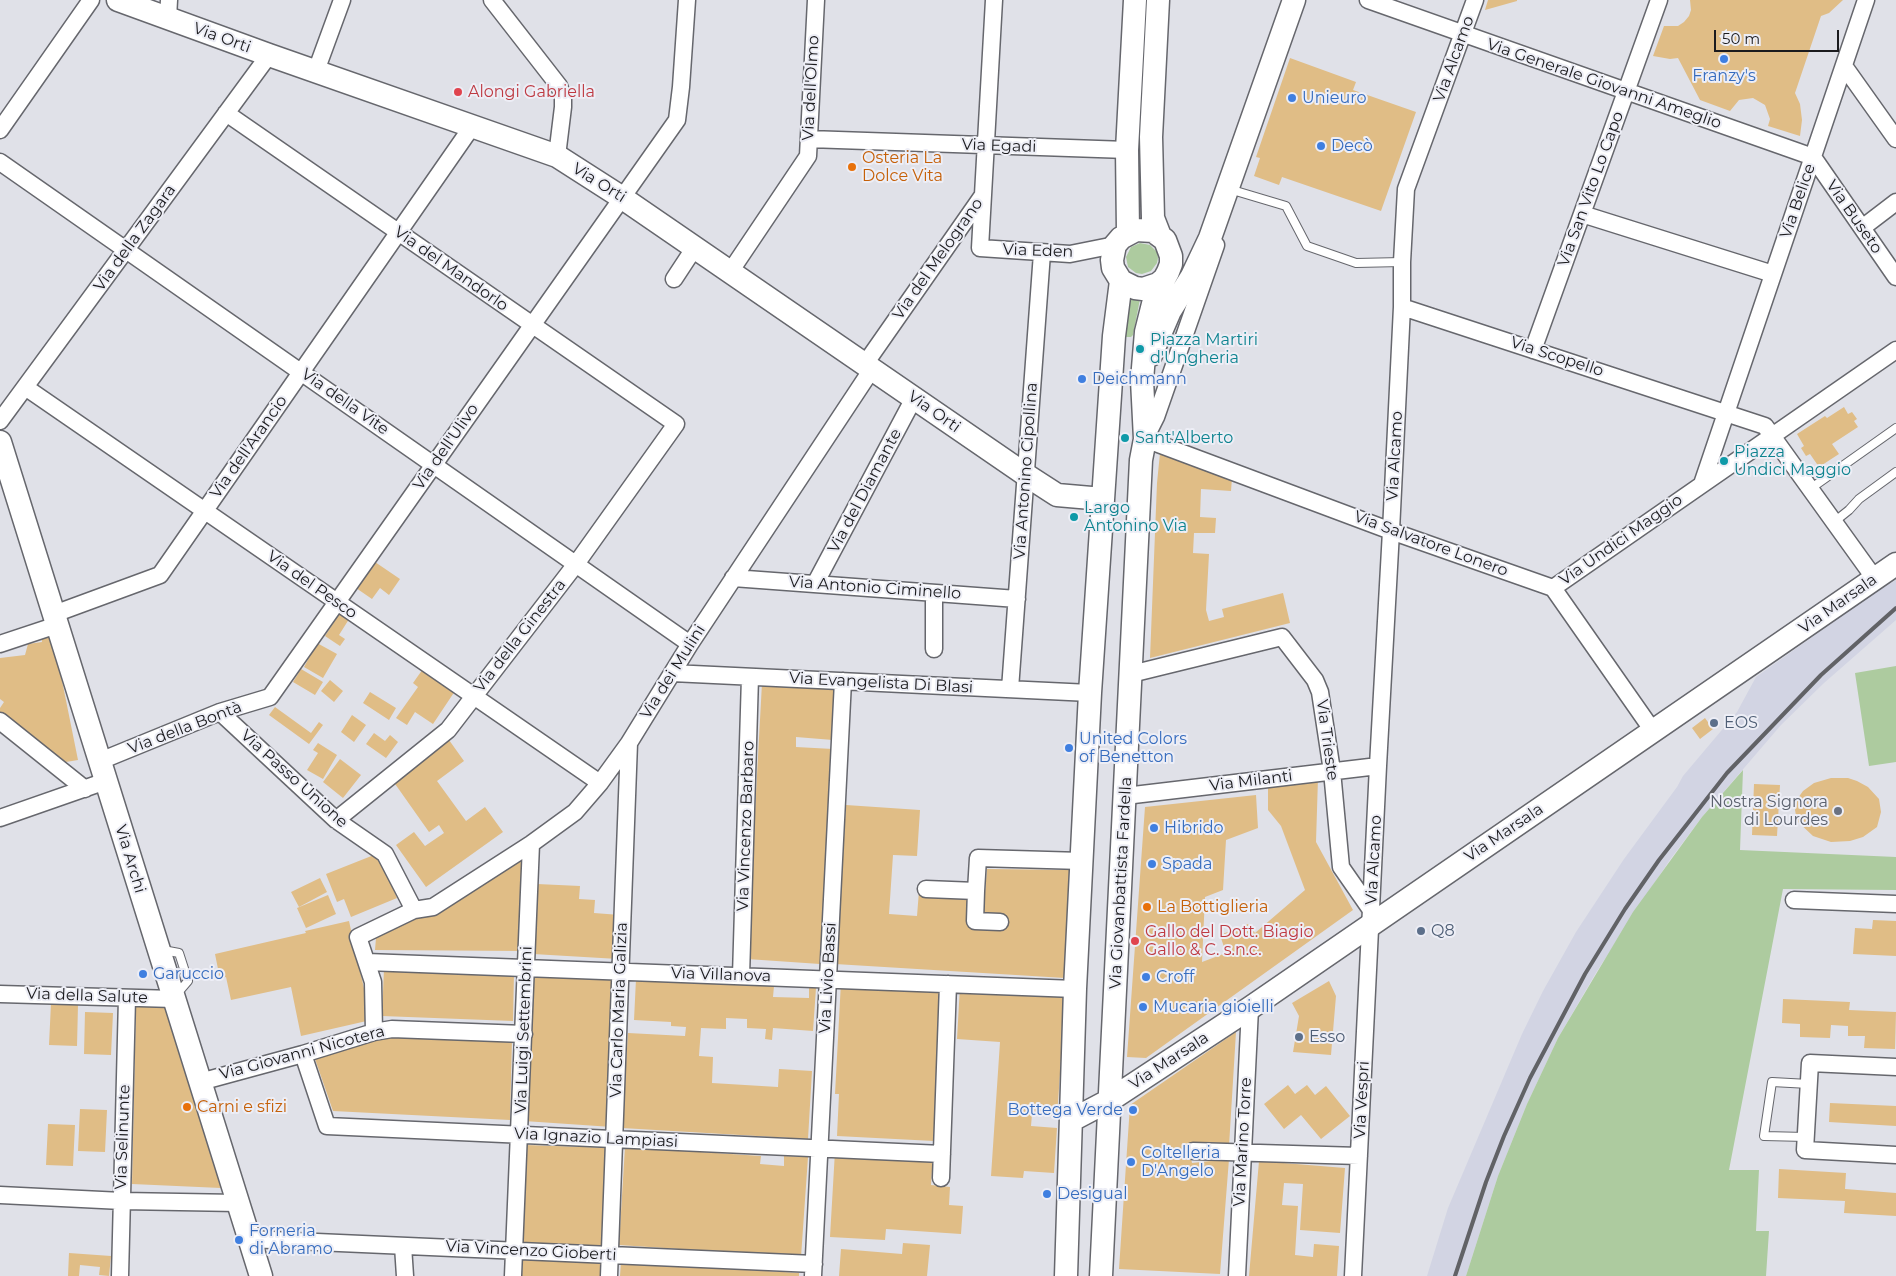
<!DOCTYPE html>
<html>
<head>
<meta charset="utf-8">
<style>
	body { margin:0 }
	#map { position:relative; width:1896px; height:1276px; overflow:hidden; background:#e0e1e8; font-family:Montserrat,sans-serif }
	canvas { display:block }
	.scale { position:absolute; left:1714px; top:30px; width:125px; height:22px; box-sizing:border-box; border:2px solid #1b1b1e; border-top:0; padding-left:6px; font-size:15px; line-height:18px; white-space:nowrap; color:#1b1b1e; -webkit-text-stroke:4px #edeef6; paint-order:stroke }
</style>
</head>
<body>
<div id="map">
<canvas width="1896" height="1276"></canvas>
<div class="scale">50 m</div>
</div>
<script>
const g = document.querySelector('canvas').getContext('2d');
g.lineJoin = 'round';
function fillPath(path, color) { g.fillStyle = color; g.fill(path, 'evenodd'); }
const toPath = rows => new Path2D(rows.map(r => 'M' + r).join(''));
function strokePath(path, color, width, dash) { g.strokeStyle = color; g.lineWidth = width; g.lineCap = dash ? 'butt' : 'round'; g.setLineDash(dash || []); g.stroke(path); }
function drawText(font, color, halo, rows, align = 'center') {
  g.font = font + ' Montserrat,sans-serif'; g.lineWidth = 4; g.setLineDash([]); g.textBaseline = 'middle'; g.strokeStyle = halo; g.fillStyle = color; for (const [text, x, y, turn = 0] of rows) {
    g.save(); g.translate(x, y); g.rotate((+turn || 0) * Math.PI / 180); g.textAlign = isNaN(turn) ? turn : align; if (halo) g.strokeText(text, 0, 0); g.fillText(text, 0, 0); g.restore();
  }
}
fillPath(toPath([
	[1896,580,1896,620,1824,683,1781,725,1702,817,1669,861,1597,971,1558,1038,1527,1104,1498,1176,1466,1276,1427,1276,1448,1208,1522,1034,1543,991,1576,932,1624,859,1677,787,1683,776,1737,712,1756,677,1870,596]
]), '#d2d4e3');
fillPath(toPath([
	[1140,243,1150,245,1157,252,1158,258,1157,263,1151,271,1142,274,1136,273,1128,267,1126,257,1131,247],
	[1129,298,1140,299,1133,335,1131,337,1126,337,1124,334],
	[1896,666,1896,762,1869,766,1855,673],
	[1743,770,1740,850,1896,857,1896,890,1783,889,1729,1170,1759,1170,1756,1231,1769,1231,1766,1276,1466,1276,1498,1176,1527,1104,1558,1038,1633,912,1702,817]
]), '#adcb9f');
fillPath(toPath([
	[1488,0,1517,0,1517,1,1485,10],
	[1690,0,1843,0,1829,13,1821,16,1795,93,1800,104,1802,120,1800,136,1768,126,1770,119,1765,105,1753,98,1739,100,1730,111,1700,100,1678,58,1670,59,1653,56,1664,26,1678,26,1684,22,1689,16,1691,10],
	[1290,58,1356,82,1353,90,1416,112,1381,211,1282,177,1279,185,1254,176,1260,158,1256,157],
	[1844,407,1848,414,1852,412,1857,419,1854,421,1858,427,1832,444,1839,454,1819,467,1810,454,1806,456,1801,448,1804,446,1797,434,1825,416,1827,418],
	[1160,453,1232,478,1231,491,1201,489,1200,517,1216,518,1215,533,1194,533,1193,553,1209,554,1206,610,1209,621,1224,617,1222,609,1283,593,1290,623,1150,658,1157,483],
	[375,562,400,579,389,595,380,588,372,599,356,588],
	[342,610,351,616,339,635,345,639,340,646,325,636],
	[52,631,78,760,66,762,0,713,0,708,4,702,0,699,0,658,25,655,28,644,42,642,41,635],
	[317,643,337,654,323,678,304,667],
	[425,666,457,688,433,724,415,712,407,725,396,718,418,687,413,683],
	[301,669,323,682,315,695,293,682],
	[330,680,343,691,334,702,321,691],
	[762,683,836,687,833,740,796,737,796,747,833,749,820,964,747,959],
	[370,692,396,708,389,720,363,703],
	[275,707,311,733,319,722,323,725,309,744,269,715],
	[352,715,366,725,354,742,341,732],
	[1705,718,1713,729,1700,739,1692,728],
	[374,733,385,741,390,735,398,742,386,758,366,744],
	[449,740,464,761,437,781,466,821,485,807,503,832,426,887,396,845,414,832,425,846,444,833,439,825,429,832,393,781],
	[318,743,337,755,323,779,307,770,318,753,313,750],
	[340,759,361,775,343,798,323,782],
	[1318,778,1316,842,1353,910,1146,1058,1127,1057,1145,807,1256,795,1258,828,1226,840,1223,890,1205,897,1202,962,1226,953,1220,935,1248,924,1255,933,1305,890,1281,826,1268,810,1268,787],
	[1831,778,1848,778,1857,781,1868,787,1879,799,1881,812,1877,827,1863,837,1850,841,1831,842,1813,836,1797,821,1795,810,1798,798,1803,791,1814,783],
	[1754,784,1780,785,1777,836,1752,835],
	[846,805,920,810,917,856,893,855,889,914,917,916,919,891,973,895,971,926,1007,928,1007,918,983,916,987,869,1072,870,1065,978,835,964],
	[379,853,397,898,351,917,344,899,337,902,326,874],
	[524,854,522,951,375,950,376,938],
	[320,878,327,892,299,907,291,892],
	[537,884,580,886,579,899,595,900,594,913,620,915,618,959,533,954],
	[328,895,336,914,306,928,297,908],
	[1873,920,1896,921,1896,956,1853,954,1855,928,1872,929],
	[349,921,371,1020,301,1036,291,987,231,1000,226,977,220,979,215,954,306,933,305,931],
	[384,969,514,973,513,1021,382,1016],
	[534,971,617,976,612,1127,524,1121],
	[636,979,774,986,773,997,809,998,809,987,816,988,813,1031,773,1028,772,1040,765,1039,766,1029,747,1028,747,1019,726,1018,726,1029,701,1028,699,1056,713,1057,712,1083,778,1087,779,1069,812,1071,808,1139,622,1128,628,1033,685,1036,686,1027,671,1026,671,1022,634,1020],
	[1329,981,1336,996,1331,1055,1293,1052,1299,1016,1292,1003],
	[841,982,942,987,934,1141,837,1136,839,1094,835,1094],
	[960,986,1066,990,1057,1116,1032,1114,1031,1126,1057,1128,1054,1173,1024,1171,1023,1178,991,1176,1000,1042,957,1039],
	[1783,999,1850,1002,1849,1010,1896,1012,1895,1049,1864,1048,1865,1036,1848,1036,1848,1026,1831,1025,1830,1038,1800,1037,1800,1024,1782,1023],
	[51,1003,78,1005,77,1046,49,1045],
	[164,1004,221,1188,132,1184,136,1005],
	[85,1012,113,1013,111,1055,84,1054],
	[1236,1032,1229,1146,1188,1144,1192,1163,1229,1159,1220,1274,1119,1269,1130,1105],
	[393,1035,512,1039,510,1120,333,1111,315,1059],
	[1288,1085,1295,1094,1307,1085,1315,1095,1326,1086,1350,1116,1321,1139,1301,1115,1284,1129,1264,1104],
	[1830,1103,1896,1106,1896,1126,1829,1122],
	[80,1109,107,1110,105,1152,78,1151],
	[48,1124,75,1125,73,1166,46,1165],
	[526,1145,611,1148,608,1246,523,1244],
	[625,1147,761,1156,760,1164,784,1166,784,1156,808,1157,801,1257,619,1245],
	[835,1151,933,1157,931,1185,950,1187,949,1205,963,1206,961,1234,886,1229,885,1240,830,1237],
	[1259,1161,1345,1168,1340,1233,1300,1230,1303,1184,1284,1183,1282,1205,1298,1206,1295,1255,1313,1257,1314,1244,1339,1246,1337,1276,1249,1276],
	[1779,1169,1846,1173,1845,1189,1896,1193,1896,1216,1844,1213,1845,1201,1778,1198],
	[903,1243,930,1245,927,1276,839,1276,841,1249,902,1254],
	[523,1251,607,1257,606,1276,522,1276],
	[69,1253,111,1256,109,1276,99,1275,100,1267,80,1265,79,1276,68,1276],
	[621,1262,799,1273,799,1276,620,1276]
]), '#e0bd86');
const lane = toPath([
	[1229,189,1286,206,1307,246,1356,263,1402,262],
	[1810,489,1896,428],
	[1834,522,1849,510,1859,499,1896,472],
	[163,950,179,953,188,981,176,995],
	[1806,1137,1764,1136,1772,1082,1809,1084]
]);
const street = toPath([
	[492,0,559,86,563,97,563,107,557,156],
	[1368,0,1813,157,1896,277],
	[168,18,169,0],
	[1844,66,1896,139],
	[316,71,342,0],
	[226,113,676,424,576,564,448,730,336,820],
	[0,130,91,0],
	[809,139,1127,150],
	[0,162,690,644],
	[983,195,980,248,1070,254,1115,245],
	[1582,214,1773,274],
	[1862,228,1896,202],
	[1216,245,1156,417,1145,439,1391,531,1553,588,1653,731],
	[730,272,808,156,816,0],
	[674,279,695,247],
	[1402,307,1765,426,1875,579],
	[1533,350,1659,0],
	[865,364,983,195,994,0],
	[25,387,600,783],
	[0,421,269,55],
	[1702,484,1866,0],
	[733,578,1017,599],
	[815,584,914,398],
	[1553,588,1896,350],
	[934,593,934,649],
	[54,614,160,575,471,128],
	[0,644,57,625],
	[672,673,1090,693],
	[1131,674,1282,637,1315,680,1320,692,1332,771,1341,867,1371,910],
	[1010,689,1042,253],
	[220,712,336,820,385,854,414,910,358,937,373,982,374,1032],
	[0,721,85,789],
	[100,761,220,712,270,697,677,120,681,87,687,0],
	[1125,796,1378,766],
	[0,818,106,781],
	[926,889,976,891,978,858,1082,861],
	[976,891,975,921,1000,922],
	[1794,900,1896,904],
	[414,910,433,907,531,844,575,812,600,783,629,743,690,644,872,369],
	[367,962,1075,989],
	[741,976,750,677],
	[0,994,174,999],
	[303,1054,327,1126,942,1154],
	[1896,1067,1810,1063,1805,1150,1896,1155],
	[200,1082,303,1054,374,1032,392,1029,524,1034],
	[1193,1151,1359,1156],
	[941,1178,948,984],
	[0,1195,122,1201,238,1203],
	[249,1239,814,1264],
	[403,1246,405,1276],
	[120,1276,127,998],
	[513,1276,531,844],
	[609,1276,629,743],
	[813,1276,843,681],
	[1237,1276,1250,1008],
	[1353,1276,1378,766,1391,531,1402,307,1402,262,1406,189,1475,0]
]);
const secondary = toPath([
	[118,0,269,55,557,156,621,197,1026,475,1057,495,1103,499],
	[1158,0,1151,137,1153,218,1160,236],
	[1128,232,1127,150,1135,0],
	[1151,355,1170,311,1192,276,1210,238,1294,0],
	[0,442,261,1276],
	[1072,1120,1110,1100,1250,1008,1896,564],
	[1066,1276,1075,989,1090,693,1114,336,1121,281],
	[1101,1276,1141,460,1145,439,1142,380,1146,332,1155,296,1168,272,1171,264,1171,256,1165,240,1153,231,1136,230,1121,238,1115,245,1112,260,1113,268,1121,281,1135,288,1143,289,1158,284,1164,279]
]);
strokePath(lane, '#66676d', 10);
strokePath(street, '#66676d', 19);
strokePath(secondary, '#66676d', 25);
strokePath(lane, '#fff', 8);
strokePath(street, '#fff', 16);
strokePath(secondary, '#fff', 22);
strokePath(toPath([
	[1455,1276,1486,1182,1504,1136,1530,1078,1585,974,1625,909,1659,860,1727,773,1821,675,1896,608]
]), '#616266', 4);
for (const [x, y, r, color] of [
	[1724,59,5,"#3f7fe0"],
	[458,92,5,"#e0444e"],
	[1292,98,5,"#3f7fe0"],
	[1321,146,5,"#3f7fe0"],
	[852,167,5,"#e8710a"],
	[1140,349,5,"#0f9aa8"],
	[1082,379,5,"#3f7fe0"],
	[1125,438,5,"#0f9aa8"],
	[1724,461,5,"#0f9aa8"],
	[1074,517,5,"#0f9aa8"],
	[1714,723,5,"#5c6f8a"],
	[1069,748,5,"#3f7fe0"],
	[1838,811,5,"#6b7280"],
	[1154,828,5,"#3f7fe0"],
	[1152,864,5,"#3f7fe0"],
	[1147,907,5,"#e8710a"],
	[1421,931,5,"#5c6f8a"],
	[1135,941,5,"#e0444e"],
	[143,974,5,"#3f7fe0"],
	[1146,977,5,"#3f7fe0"],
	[1143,1007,5,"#3f7fe0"],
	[1299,1037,5,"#5c6f8a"],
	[187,1107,5,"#e8710a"],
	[1133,1110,5,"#3f7fe0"],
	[1131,1162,5,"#3f7fe0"],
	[1047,1194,5,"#3f7fe0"],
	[239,1240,5,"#3f7fe0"]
]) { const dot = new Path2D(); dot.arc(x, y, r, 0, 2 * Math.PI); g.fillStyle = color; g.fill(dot); strokePath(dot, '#edeef6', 2); }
drawText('16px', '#1b1b1e', '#edeef6', [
	["Via Orti",222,38,20],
	["Via Alcamo",1454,59,-70],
	["Via Generale Giovanni Ameglio",1604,84,19],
	["Via dell'Olmo",811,88,-87],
	["Via Egadi",999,146,2],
	["Via Orti",599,183,32],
	["Via San Vito Lo Capo",1591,189,-70],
	["Via Belice",1798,201,-71],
	["Via Buseto",1854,217,55],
	["Via della Zagara",135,238,-54],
	["Via Eden",1038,251,2],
	["Via del Melograno",938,259,-55],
	["Via del Mandorlo",451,269,35],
	["Via Scopello",1557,357,18],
	["Via della Vite",345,402,35],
	["Via Orti",934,412,35],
	["Via dell'Arancio",249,447,-55],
	["Via dell'Ulivo",446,447,-55],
	["Via Alcamo",1395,456,-87],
	["Via Antonino Cipollina",1026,471,-86],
	["Via del Diamante",865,491,-62],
	["Via Undici Maggio",1621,540,-35],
	["Via Salvatore Lonero",1431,544,20],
	["Via del Pesco",312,585,35],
	["Via Antonio Ciminello",875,588,4],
	["Via Marsala",1838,604,-35],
	["Via della Ginestra",520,636,-52],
	["Via dei Mulini",673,672,-58],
	["Via Evangelista Di Blasi",881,683,3],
	["Via della Bontà",185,728,-21],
	["Via Trieste",1327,740,82],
	["Via Passo Unione",294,779,42],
	["Via Milanti",1251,781,-7],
	["Via Vincenzo Barbaro",746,826,-88],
	["Via Marsala",1504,833,-34],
	["Via Archi",130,859,73],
	["Via Alcamo",1374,860,-87],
	["Via Giovanbattista Fardella",1121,883,-87],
	["Via Villanova",721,975,2],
	["Via Livio Bassi",828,978,-87],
	["Via della Salute",87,996,2],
	["Via Carlo Maria Galizia",619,1010,-88],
	["Via Luigi Settembrini",524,1030,-88],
	["Via Giovanni Nicotera",302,1053,-15],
	["Via Marsala",1169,1061,-33],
	["Via Vespri",1362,1100,-87],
	["Via Selinunte",123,1137,-88],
	["Via Ignazio Lampiasi",596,1138,3],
	["Via Marino Torre",1243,1142,-87],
	["Via Vincenzo Gioberti",531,1251,3]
]);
drawText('16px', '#366cbe', '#edeef6', [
	["Franzy's",1724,76,"center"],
	["Unieuro",1302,98],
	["Decò",1331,146],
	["Deichmann",1092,379],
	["United Colors",1079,739],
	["of Benetton",1079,757],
	["Hibrido",1164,828],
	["Spada",1162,864],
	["Garuccio",153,974],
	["Croff",1156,977],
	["Mucaria gioielli",1153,1007],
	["Bottega Verde",1123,1110,"right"],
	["Coltelleria",1141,1153],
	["D'Angelo",1141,1171],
	["Desigual",1057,1194],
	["Forneria",249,1231],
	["di Abramo",249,1249]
], 'left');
drawText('16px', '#be3a42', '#edeef6', [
	["Alongi Gabriella",468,92],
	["Gallo del Dott. Biagio",1145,932],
	["Gallo & C. s.n.c.",1145,950]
], 'left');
drawText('16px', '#c56008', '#edeef6', [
	["Osteria La",862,158],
	["Dolce Vita",862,176],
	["La Bottiglieria",1157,907],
	["Carni e sfizi",197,1107]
], 'left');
drawText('16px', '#0d838f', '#edeef6', [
	["Piazza Martiri",1150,340],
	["d'Ungheria",1150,358],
	["Sant'Alberto",1135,438],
	["Piazza",1734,452],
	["Undici Maggio",1734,470],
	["Largo",1084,508],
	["Antonino Via",1084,526]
], 'left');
drawText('16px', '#4e5e75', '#edeef6', [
	["EOS",1724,723],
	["Q8",1431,931],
	["Esso",1309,1037]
], 'left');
drawText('16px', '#5b616d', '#edeef6', [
	["Nostra Signora",1828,802],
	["di Lourdes",1828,820]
], 'right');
</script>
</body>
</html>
